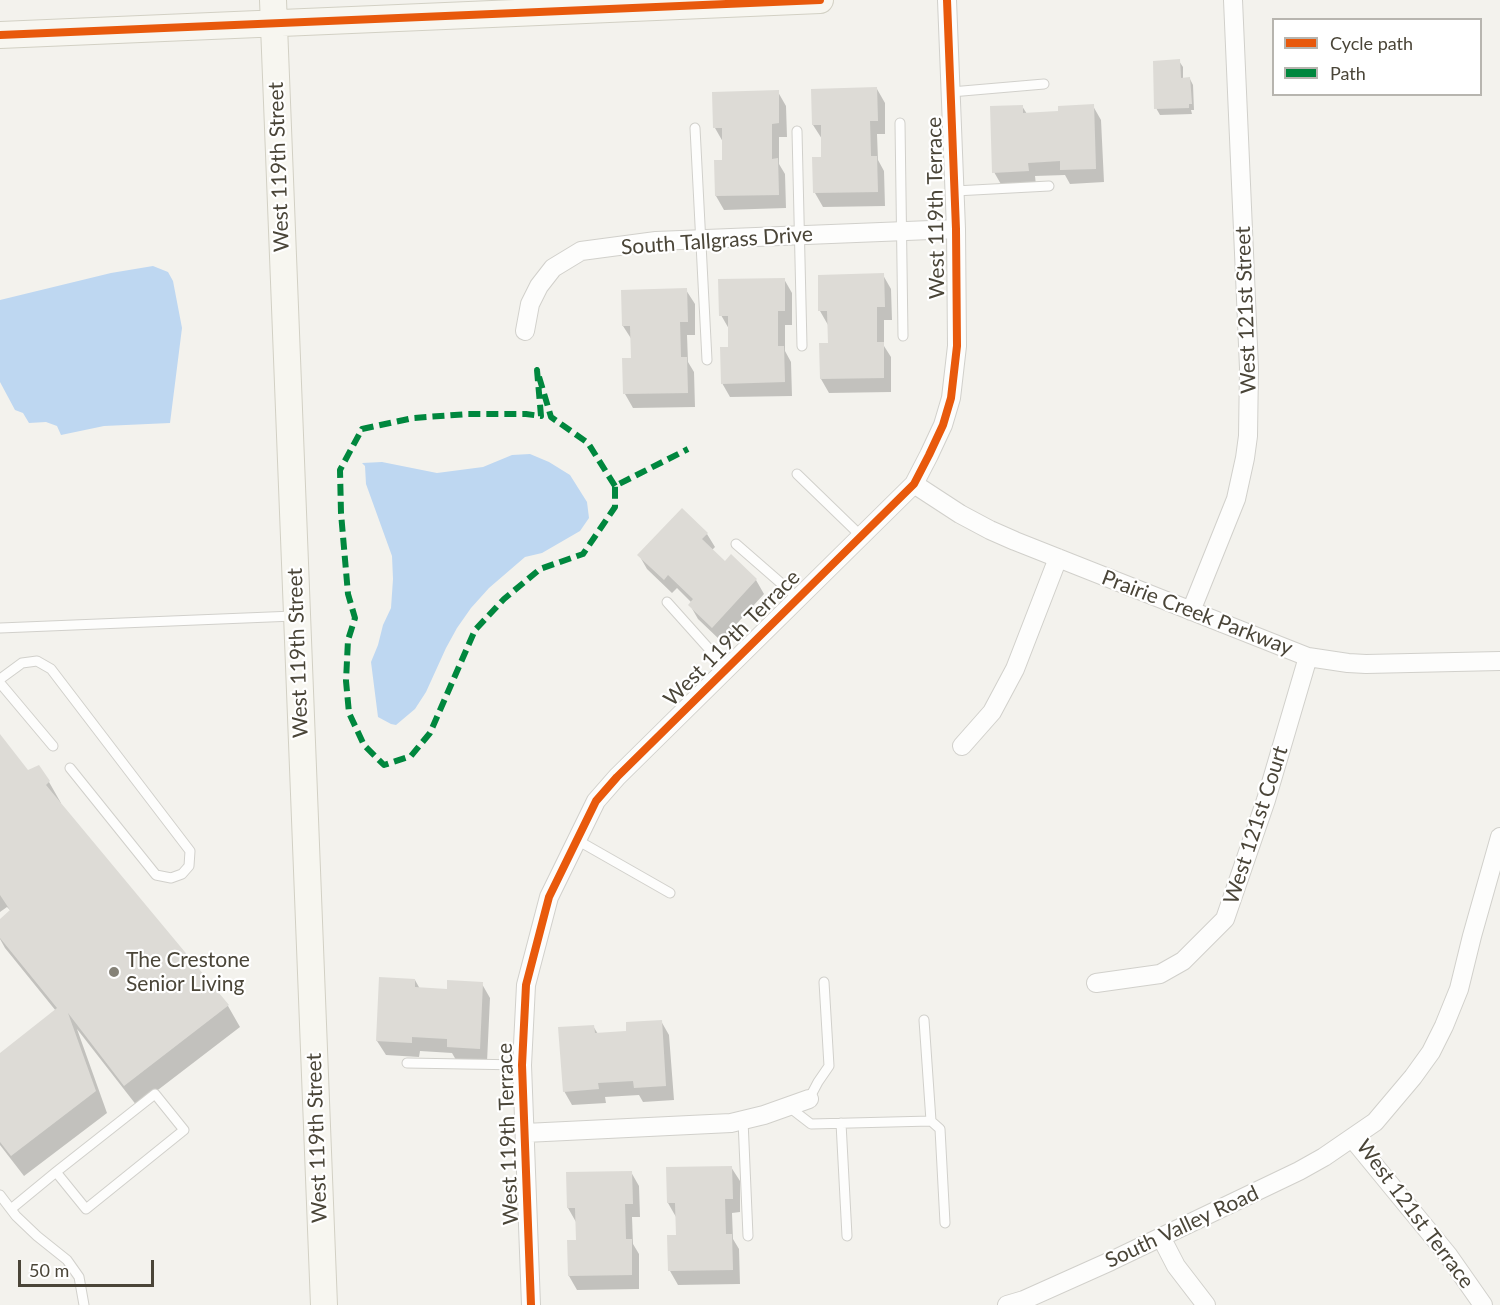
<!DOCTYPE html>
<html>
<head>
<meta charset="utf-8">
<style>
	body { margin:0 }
	#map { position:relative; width:1500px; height:1305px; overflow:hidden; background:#f3f2ed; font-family:Lato,sans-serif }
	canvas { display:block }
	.legend { position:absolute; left:1272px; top:18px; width:210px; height:78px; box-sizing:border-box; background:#fff; border:2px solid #b7b5af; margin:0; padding:8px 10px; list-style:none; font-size:18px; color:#4a4538 }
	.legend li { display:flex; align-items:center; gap:12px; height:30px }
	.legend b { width:30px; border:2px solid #b7b5af }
	.scale { position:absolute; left:18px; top:1260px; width:136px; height:27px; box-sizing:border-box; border:3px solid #4a4538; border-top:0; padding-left:8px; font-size:18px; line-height:21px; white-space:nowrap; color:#4a4538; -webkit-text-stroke:4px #fff; paint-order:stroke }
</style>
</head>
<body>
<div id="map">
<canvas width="1500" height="1305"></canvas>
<ul class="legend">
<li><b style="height:8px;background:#e8590c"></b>Cycle path</li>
<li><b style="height:8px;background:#00873e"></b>Path</li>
</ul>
<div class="scale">50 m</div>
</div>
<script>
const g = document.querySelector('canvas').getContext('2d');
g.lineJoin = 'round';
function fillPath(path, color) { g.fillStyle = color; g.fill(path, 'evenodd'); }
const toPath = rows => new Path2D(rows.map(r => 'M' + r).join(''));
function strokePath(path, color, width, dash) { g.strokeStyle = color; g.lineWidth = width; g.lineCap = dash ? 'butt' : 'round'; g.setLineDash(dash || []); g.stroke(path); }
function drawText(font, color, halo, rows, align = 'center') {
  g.font = font + ' Lato,sans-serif'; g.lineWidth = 4.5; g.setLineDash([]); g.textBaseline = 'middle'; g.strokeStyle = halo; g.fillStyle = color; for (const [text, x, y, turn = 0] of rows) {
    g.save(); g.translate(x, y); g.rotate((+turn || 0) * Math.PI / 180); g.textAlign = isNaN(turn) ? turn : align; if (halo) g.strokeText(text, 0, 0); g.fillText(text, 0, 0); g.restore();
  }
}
fillPath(toPath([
	[153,266,168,272,173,281,182,328,170,423,104,426,61,435,57,426,46,422,29,423,23,413,15,410,0,382,0,300,111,273],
	[530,454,549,462,570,475,587,502,589,518,580,531,542,553,525,557,489,588,471,608,457,628,446,648,426,692,415,709,396,725,391,724,378,717,371,662,378,645,383,625,391,608,393,579,392,556,366,484,365,466,362,463,382,462,437,473,483,467,512,455]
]), '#bed7f1');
fillPath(toPath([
	[1179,61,1183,67,1183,79,1190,79,1193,85,1194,110,1191,110,1192,114,1160,115,1156,108],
	[877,89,885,103,885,134,877,134,878,160,884,171,885,206,823,207,815,193,823,158,822,139,813,125],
	[778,92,786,106,787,137,779,137,779,164,785,174,786,208,724,210,716,196,724,161,723,142,715,128],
	[1022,106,1027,114,1060,113,1093,106,1101,120,1104,182,1070,184,1065,175,1035,176,1036,185,1002,186,994,172],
	[883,275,891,289,892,320,884,320,884,346,891,357,891,392,829,393,821,379,829,344,828,325,820,311],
	[784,279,792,293,792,325,785,325,785,351,791,362,792,396,730,397,722,383,730,349,729,329,721,315],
	[686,290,695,304,695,335,687,335,688,362,694,372,695,407,633,408,625,394,633,359,632,340,623,326],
	[707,534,715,547,712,550,725,563,731,556,756,580,764,594,721,641,698,619,690,605,692,603,677,588,672,593,647,569,639,555],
	[0,737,28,772,49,782,61,803,60,804,228,1006,240,1027,137,1106,77,1029,107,1113,24,1176,0,1145,0,1055,56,1011,5,948,0,939,0,921,11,911,7,907,0,912],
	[415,980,420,989,448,990,482,984,490,998,487,1062,456,1060,452,1053,420,1051,419,1057,386,1055,377,1041],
	[661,1021,669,1035,674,1100,643,1102,639,1095,605,1097,606,1103,572,1105,564,1091,593,1026,598,1034,628,1032],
	[731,1167,740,1181,740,1212,732,1213,733,1239,739,1249,740,1284,678,1285,670,1271,677,1236,676,1217,668,1203],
	[631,1172,639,1186,640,1217,632,1217,633,1244,639,1254,639,1289,577,1290,569,1276,577,1241,576,1222,568,1208]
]), '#0003');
fillPath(toPath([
	[1180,59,1181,78,1190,77,1192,104,1189,104,1189,108,1154,109,1153,61],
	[877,87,878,121,870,121,871,156,877,156,878,192,813,193,812,157,821,157,821,125,812,125,811,89],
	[779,90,779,123,772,124,772,159,778,158,779,195,715,196,714,160,722,160,722,128,713,128,712,92],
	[1094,104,1096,169,1060,170,1060,161,1028,163,1029,171,992,173,990,106,1023,105,1023,113,1058,111,1058,106],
	[884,273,885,307,877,307,877,342,884,342,884,378,820,379,819,343,828,343,827,311,818,311,818,275],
	[785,278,785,311,778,311,778,346,784,346,785,382,721,384,720,347,728,347,728,316,719,316,718,279],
	[687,288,688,322,680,322,681,357,687,357,688,393,623,394,622,358,631,358,630,326,622,326,621,290],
	[682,508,708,533,702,539,725,561,731,554,757,579,712,628,688,605,693,599,668,575,664,580,637,555],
	[0,734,28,770,39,765,50,781,46,785,229,1005,124,1086,68,1013,96,1091,11,1156,0,1142,0,1053,57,1008,0,938,0,919,10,910,0,895],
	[379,977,415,979,415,987,447,989,447,980,483,982,480,1049,447,1047,447,1039,412,1037,412,1043,376,1041],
	[662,1020,666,1086,634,1088,633,1081,598,1083,599,1089,563,1092,558,1027,594,1025,595,1033,626,1031,626,1022],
	[732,1166,733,1199,725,1199,726,1234,732,1234,733,1270,668,1271,667,1235,676,1235,675,1203,667,1203,666,1167],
	[632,1171,633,1204,625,1204,626,1239,632,1239,632,1275,568,1276,567,1240,576,1240,575,1208,567,1208,566,1172]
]), '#dddbd6');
const lane = toPath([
	[951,92,1044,84],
	[900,123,903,336],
	[695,128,707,360],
	[797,131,802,346],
	[955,191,1049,186],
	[797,474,861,536],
	[736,544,798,598],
	[667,602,727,669],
	[0,628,294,616],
	[0,679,22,663,37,661,51,669,190,851,189,866,182,874,171,878,156,875,70,768],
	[0,683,53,746],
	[577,840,670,893],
	[924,1020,931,1121,940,1129,945,1223],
	[407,1063,522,1065],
	[809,1099,818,1082,829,1066,824,982],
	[789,1107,811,1124,931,1121],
	[743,1120,748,1236],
	[841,1123,847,1236],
	[0,1195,16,1216,37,1236,67,1260,79,1277,84,1305],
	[11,1209,56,1172,155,1094,184,1130,86,1209,56,1172]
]);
const street = toPath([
	[525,331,530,304,539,286,553,268,581,251,656,241,956,229],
	[914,484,960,514,990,530,1015,541,1308,657,1348,663,1366,664,1500,661],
	[1191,611,1236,499,1245,458,1248,436,1249,368,1233,0],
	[962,746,992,712,1015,669,1058,558],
	[1096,983,1160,974,1183,961,1225,919,1266,800,1308,657],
	[525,1133,731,1123,764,1115,809,1099],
	[1352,1138,1448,1255,1483,1305],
	[1161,1237,1176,1266,1206,1305],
	[531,1305,522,1065,526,985,549,897,596,801,617,777,914,484,929,455,943,425,951,398,957,346,956,229,947,0],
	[1007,1305,1024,1300,1111,1261,1299,1171,1324,1157,1375,1122,1413,1077,1431,1052,1444,1026,1459,989,1472,936,1500,837]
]);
const secondary = toPath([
	[273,0,324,1305],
	[0,35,820,0]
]);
strokePath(lane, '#d1d0cb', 11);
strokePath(street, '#d1d0cb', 20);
strokePath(secondary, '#d2d0c4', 28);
strokePath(lane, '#fdfdfc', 9);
strokePath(street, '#fdfdfc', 18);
strokePath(secondary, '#f7f6f0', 26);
strokePath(toPath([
	[615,486,588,443,551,417,537,370,541,416,526,414,468,414,413,418,362,429,340,470,341,513,348,594,355,618,348,640,346,681,349,713,364,745,384,765,411,756,430,733,475,630,504,599,540,569,583,554,615,507,615,486,688,449]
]), '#00873e', 6, [12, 6]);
strokePath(toPath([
	[0,35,820,0],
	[531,1305,522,1065,526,985,549,897,596,801,617,777,914,484,929,455,943,425,951,398,957,346,956,229,947,0]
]), '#e8590c', 8);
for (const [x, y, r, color] of [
	[114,972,6,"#858277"]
]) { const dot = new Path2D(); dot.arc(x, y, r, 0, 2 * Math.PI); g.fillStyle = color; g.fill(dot); strokePath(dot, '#fff', 2); }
drawText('21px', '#4a4538', '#fff', [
	["West 119th Street",279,167,-92],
	["West 119th Terrace",936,208,-91],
	["South Tallgrass Drive",717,241,-4],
	["West 121st Street",1246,310,-92],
	["Prairie Creek Parkway",1197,613,21],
	["West 119th Terrace",732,638,-45],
	["West 119th Street",298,653,-92],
	["West 121st Court",1256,825,-72],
	["West 119th Terrace",508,1134,-92],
	["West 119th Street",317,1138,-92],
	["West 121st Terrace",1415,1214,53],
	["South Valley Road",1182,1227,-25]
]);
drawText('21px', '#4a4538', '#fff', [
	["The Crestone",126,960],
	["Senior Living",126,984]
], 'left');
</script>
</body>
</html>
